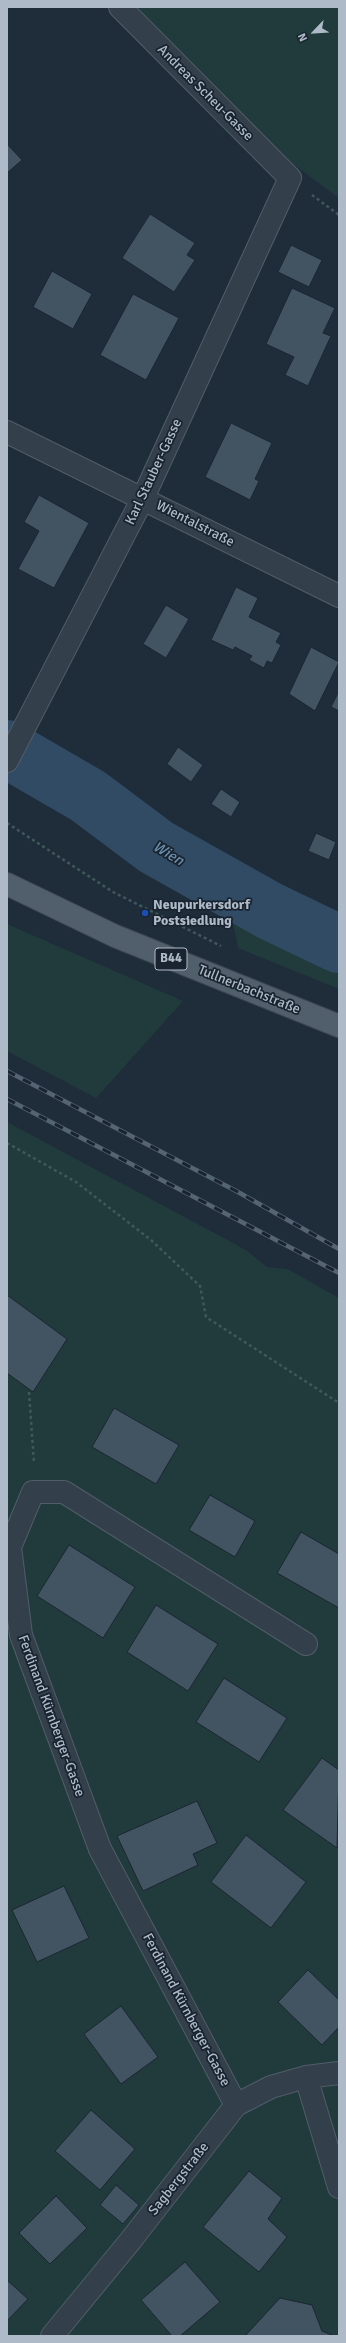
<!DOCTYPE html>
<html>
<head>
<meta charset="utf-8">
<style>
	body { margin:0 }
	#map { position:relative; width:346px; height:2343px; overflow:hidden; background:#1f2d3b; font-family:Signika,sans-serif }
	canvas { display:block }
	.frame { position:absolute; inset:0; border:8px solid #aebac7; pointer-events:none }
	.north { position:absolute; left:294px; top:12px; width:40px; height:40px; -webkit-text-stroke:3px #192430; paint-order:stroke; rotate:245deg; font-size:11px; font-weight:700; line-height:16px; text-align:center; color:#aebac7 }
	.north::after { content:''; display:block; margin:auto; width:14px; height:18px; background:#aebac7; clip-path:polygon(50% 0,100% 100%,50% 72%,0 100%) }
</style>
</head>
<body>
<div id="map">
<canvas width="346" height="2343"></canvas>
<div class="frame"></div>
<div class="north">N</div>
</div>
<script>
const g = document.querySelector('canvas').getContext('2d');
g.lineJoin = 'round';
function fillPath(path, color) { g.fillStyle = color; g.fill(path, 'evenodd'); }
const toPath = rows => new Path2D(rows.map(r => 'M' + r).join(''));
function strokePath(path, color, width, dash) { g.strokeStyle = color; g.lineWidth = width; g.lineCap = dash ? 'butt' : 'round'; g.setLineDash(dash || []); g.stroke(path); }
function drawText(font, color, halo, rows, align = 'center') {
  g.font = font + ' Signika,sans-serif'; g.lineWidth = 3.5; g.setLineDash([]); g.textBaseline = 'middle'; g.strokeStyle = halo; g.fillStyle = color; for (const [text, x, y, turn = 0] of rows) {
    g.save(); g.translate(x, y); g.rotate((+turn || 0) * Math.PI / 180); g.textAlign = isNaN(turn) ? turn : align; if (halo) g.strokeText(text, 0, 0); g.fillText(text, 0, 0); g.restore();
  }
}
fillPath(toPath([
	[130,7,339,7,339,198,297,167],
	[229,901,295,936,339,955,339,989,238,948],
	[7,924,183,1001,96,1098,7,1051],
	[7,1122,246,1250,267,1267,287,1269,339,1298,339,2336,7,2336]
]), '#213b3c');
strokePath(toPath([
	[7,749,88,796,156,847,270,911,339,944]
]), '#314b64', 58);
const building = toPath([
	[7,144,22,160,7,173,7,144],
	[150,214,195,243,187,255,195,260,174,292,122,258,150,214],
	[291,245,322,260,309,287,278,272,291,245],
	[52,271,92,294,73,329,33,307,52,271],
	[292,288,335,308,323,333,331,336,308,386,285,375,294,357,266,344,292,288],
	[133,294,179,318,146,380,100,355,133,294],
	[231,423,272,443,255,479,259,481,250,500,205,477,231,423],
	[39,495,89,523,54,588,18,569,39,531,24,522,39,495],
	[236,587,258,598,249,617,281,633,276,642,281,645,272,663,267,661,264,668,249,660,252,656,235,647,233,650,211,640,236,587],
	[166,605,189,619,166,658,143,644,166,605],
	[311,647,339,662,315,711,289,694,311,647],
	[339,691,339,711,331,707,339,691],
	[178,747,203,765,191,782,167,764,178,747],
	[221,789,240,802,231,817,211,804,221,789],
	[316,833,336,842,329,860,308,851,316,833],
	[7,1295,67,1339,33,1392,7,1373,7,1295],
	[114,1408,179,1445,156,1484,92,1447,114,1408],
	[210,1495,255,1521,235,1557,189,1530,210,1495],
	[301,1532,339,1554,339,1608,277,1573,301,1532],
	[69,1545,135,1587,103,1638,37,1596,69,1545],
	[156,1605,218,1644,188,1691,127,1652,156,1605],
	[224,1678,287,1718,259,1762,196,1722,224,1678],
	[322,1758,339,1770,337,1848,283,1810,322,1758],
	[197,1801,217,1843,193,1854,198,1865,143,1891,117,1836,197,1801],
	[246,1835,306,1882,271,1928,211,1882,246,1835],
	[64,1886,89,1938,37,1962,12,1910,64,1886],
	[308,1970,339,2000,339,2027,322,2045,278,2002,308,1970],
	[121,2006,158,2057,121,2084,84,2034,121,2006],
	[91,2110,135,2149,100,2190,55,2151,91,2110],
	[249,2171,282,2198,268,2219,287,2237,259,2272,203,2227,249,2171],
	[116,2185,139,2205,123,2224,100,2205,116,2185],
	[56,2196,87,2228,50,2264,19,2233,56,2196],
	[185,2262,220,2302,180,2336,172,2336,141,2300,185,2262],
	[7,2280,28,2299,7,2321,7,2280],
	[280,2298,312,2305,322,2331,334,2336,245,2336,280,2298]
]);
fillPath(building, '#425362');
strokePath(building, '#1b2632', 1);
const minor = toPath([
	[7,432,339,596],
	[7,761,143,498,290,178,120,7],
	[306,2077,339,2187],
	[236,2105,100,1849,21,1635,10,1547,33,1492,64,1492,306,1644],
	[52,2336,131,2240,236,2105,271,2087,306,2077,339,2073]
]);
const major = toPath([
	[7,884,115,936,339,1026]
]);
strokePath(minor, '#515d69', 24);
strokePath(major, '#3d4854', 24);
strokePath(toPath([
	[312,195,339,215],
	[7,823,113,892,221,946],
	[7,1143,76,1182,151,1240,200,1286,206,1317,339,1403],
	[29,1392,34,1463]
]), '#3f5859', 2.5, [3, 3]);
strokePath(minor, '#333f4b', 22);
strokePath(major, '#515e6b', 22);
const rail = toPath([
	[7,1071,238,1192,339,1249],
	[7,1099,339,1273]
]);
strokePath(rail, '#556473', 4.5);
strokePath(rail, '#192430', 3, [9]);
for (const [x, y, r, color] of [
	[145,913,4,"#1a4fb4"]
]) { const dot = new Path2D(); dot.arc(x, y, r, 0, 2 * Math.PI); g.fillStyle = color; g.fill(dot); strokePath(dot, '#192430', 1.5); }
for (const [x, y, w] of [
	[171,959,32]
]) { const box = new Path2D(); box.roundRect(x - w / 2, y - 11, w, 22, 3); g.fillStyle = '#192430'; g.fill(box); strokePath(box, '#aebac7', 1); }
drawText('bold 13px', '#aebac7', null, [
	["B44",171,959]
]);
drawText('14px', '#aebac7', '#192430', [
	["Andreas Scheu-Gasse",205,93,45],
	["Karl Stauber-Gasse",154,472,-65],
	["Wientalstraße",195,524,27],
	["Tullnerbachstraße",249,990,22],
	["Ferdinand Kürnberger-Gasse",51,1716,70],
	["Ferdinand Kürnberger-Gasse",186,2010,62],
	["Sagbergstraße",179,2179,-52]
]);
drawText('bold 14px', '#aebac7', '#192430', [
	["Neupurkersdorf",153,905],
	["Postsiedlung",153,921]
], 'left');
drawText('italic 15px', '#6c8ead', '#192430', [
	["Wien",168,854,31]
]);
</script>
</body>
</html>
